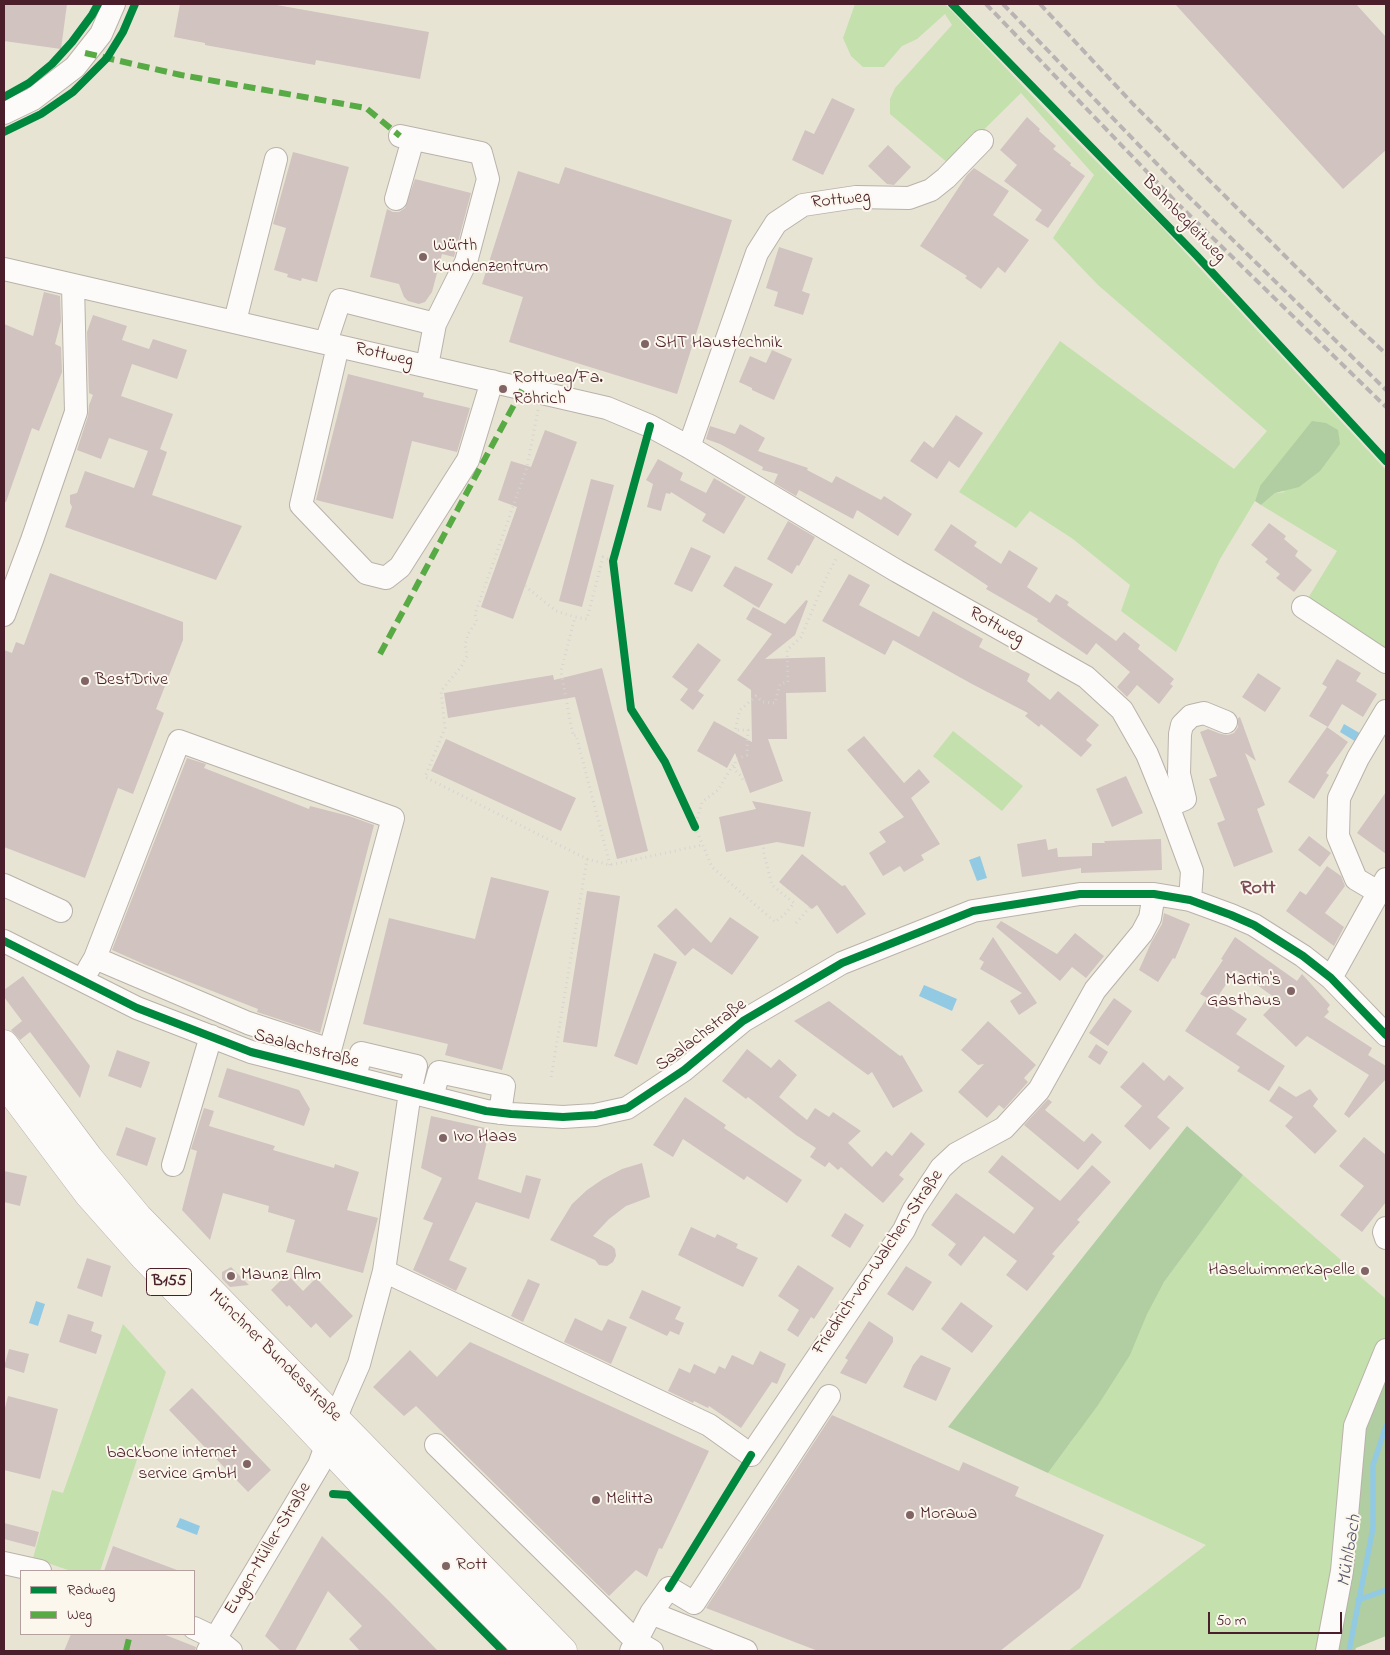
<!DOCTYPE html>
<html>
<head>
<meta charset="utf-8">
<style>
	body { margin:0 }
	#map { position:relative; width:1390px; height:1655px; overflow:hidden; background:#e8e4d4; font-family:"Indie Flower",sans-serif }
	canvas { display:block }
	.frame { position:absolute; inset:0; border:5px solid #4a1f2b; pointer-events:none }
	.legend { position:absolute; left:20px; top:1570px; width:175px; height:65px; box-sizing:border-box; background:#fbf7ec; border:1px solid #b4a19f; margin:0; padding:6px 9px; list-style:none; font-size:15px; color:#4a1f2b }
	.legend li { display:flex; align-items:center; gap:10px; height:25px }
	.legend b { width:25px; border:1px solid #b4a19f }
	.scale { position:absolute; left:1208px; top:1612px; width:134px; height:22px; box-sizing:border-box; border:2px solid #4a1f2b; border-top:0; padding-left:6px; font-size:15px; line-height:18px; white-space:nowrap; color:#4a1f2b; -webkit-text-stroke:4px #fbf7ec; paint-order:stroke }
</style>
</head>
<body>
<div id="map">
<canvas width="1390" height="1655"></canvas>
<div class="frame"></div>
<ul class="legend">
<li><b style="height:6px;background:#00873e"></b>Radweg</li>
<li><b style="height:6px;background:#57aa44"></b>Weg</li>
</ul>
<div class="scale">50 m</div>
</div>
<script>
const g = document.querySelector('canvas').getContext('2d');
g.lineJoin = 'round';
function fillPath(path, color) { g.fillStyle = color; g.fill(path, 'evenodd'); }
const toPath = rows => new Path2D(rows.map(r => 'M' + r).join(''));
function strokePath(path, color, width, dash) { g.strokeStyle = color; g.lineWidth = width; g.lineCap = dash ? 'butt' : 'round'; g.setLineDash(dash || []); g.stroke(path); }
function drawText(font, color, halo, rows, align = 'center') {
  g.font = font + ' "Indie Flower",sans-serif'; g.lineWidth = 4; g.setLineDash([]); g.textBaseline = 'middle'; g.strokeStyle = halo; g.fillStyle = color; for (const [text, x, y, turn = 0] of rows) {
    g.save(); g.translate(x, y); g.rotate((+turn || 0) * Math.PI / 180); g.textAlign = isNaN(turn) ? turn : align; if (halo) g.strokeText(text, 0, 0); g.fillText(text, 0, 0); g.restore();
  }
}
fillPath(toPath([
	[855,4,945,4,1058,123,1159,224,1386,470,1386,653,1305,603,1337,551,1261,505,1275,493,1286,492,1260,486,1255,501,1220,559,1176,652,1121,611,1130,585,1073,539,1030,511,1016,528,959,492,1060,341,1234,469,1267,431,1098,285,1053,238,1094,175,1021,93,949,164,890,114,890,99,895,88,952,25,945,14,917,39,902,46,884,67,863,67,851,56,843,38],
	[953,731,1023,786,1002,811,933,756],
	[1243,1175,1386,1299,1386,1361,1331,1651,1068,1651,1206,1545,1048,1473,1074,1438,1164,1282],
	[123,1324,166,1372,100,1571,71,1571,33,1558,52,1490,63,1493]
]), '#c3e0ad');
fillPath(toPath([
	[1312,421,1326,423,1338,430,1340,444,1320,471,1299,487,1275,493,1261,505,1255,501,1260,486],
	[1187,1126,1243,1175,1164,1282,1147,1314,1130,1355,1098,1405,1048,1473,948,1427],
	[1386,1361,1386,1636,1356,1648,1355,1651,1331,1651,1357,1452]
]), '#b0cea1');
fillPath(toPath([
	[1344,724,1363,735,1358,743,1340,732],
	[980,856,987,878,977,881,969,860],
	[924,985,957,999,952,1011,919,996],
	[36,1301,45,1304,38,1326,29,1323],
	[180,1518,200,1526,197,1535,176,1527]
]), '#92cae3');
strokePath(toPath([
	[1358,1600,1386,1590],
	[1349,1651,1373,1528,1373,1465,1386,1426]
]), '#92cae3', 5.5);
fillPath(toPath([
	[4,4,67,4,61,49,4,41],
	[180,4,271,4,429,32,420,79,316,60,315,65,205,45,205,43,174,37],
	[1175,4,1356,4,1386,37,1386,150,1343,189],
	[832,98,855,109,823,175,792,160,805,130,814,134],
	[1027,117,1040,129,1039,131,1056,146,1053,149,1071,163,1070,165,1085,176,1048,228,1035,220,1042,210,1004,181,1017,165,1000,150],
	[888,145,911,167,894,185,887,184,868,166],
	[293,152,349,167,317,282,302,278,301,281,287,277,288,274,274,270,286,228,273,224],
	[565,167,732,220,677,394,509,342,523,297,482,284,518,171,559,184],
	[974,168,1009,191,993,215,1029,240,1005,273,998,267,981,289,965,278,967,276,920,246,967,175],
	[415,179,471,193,454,257,442,254,432,292,425,302,419,304,408,301,404,297,399,284,370,277,387,209,393,212,399,212,405,208],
	[779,247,813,258,802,291,810,294,803,315,774,306,778,292,766,288],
	[44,292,60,296,61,321,55,344,61,347,62,372,39,431,32,428,6,502,4,502,4,324,33,336],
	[93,315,127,326,122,340,149,349,153,339,187,350,177,379,132,364,121,396,173,414,160,449,167,452,152,495,242,526,216,580,65,527,72,507,70,503,70,495,77,493,85,471,134,488,148,451,109,438,101,459,77,450,88,416,89,405,93,395,89,393,87,332],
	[772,350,792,359,774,400,752,390,752,388,739,382,750,356,766,363],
	[348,374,424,393,423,397,470,408,457,452,412,441,393,519,316,500],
	[956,415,983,433,959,468,949,461,937,479,910,461,924,441,933,448],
	[740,424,765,438,758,451,808,468,807,470,832,483,836,476,881,500,884,496,912,514,898,536,857,510,853,519,799,490,796,496,774,483,778,474,762,470,763,467,720,444,706,439,710,426,735,434],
	[545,430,577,442,513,619,481,607,517,507,498,500,511,461,531,467],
	[658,459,683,473,680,480,706,493,714,478,746,497,724,534,702,521,706,514,671,492,670,494,666,493,661,511,647,507,653,484,646,480],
	[591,479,614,485,582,607,559,601],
	[788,521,815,537,799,566,797,565,792,574,767,559],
	[1269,523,1286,536,1284,539,1298,551,1295,556,1312,570,1294,592,1276,578,1280,574,1265,562,1268,559,1251,545],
	[951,524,977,542,974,546,1001,564,1009,550,1038,568,1027,587,1050,603,1056,594,1069,602,1067,605,1116,641,1124,632,1140,645,1138,649,1174,679,1170,684,1173,686,1159,704,1137,685,1127,697,1117,687,1130,672,1096,643,1087,655,1037,621,1038,619,986,589,988,586,934,550],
	[691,547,711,556,692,592,674,584],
	[735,566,773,584,759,608,723,586],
	[50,573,183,622,183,640,156,709,164,713,133,794,118,788,85,878,4,847,4,650,12,653,16,642,24,645],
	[849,574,870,585,859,605,919,637,933,611,983,639,979,647,1030,674,1027,681,1050,700,1058,691,1099,725,1086,740,1092,745,1081,757,1041,724,1039,727,1025,716,1028,713,972,684,893,640,885,655,822,621],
	[806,600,808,601,795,635,765,659,825,657,826,692,786,693,787,739,768,739,783,781,750,793,735,753,727,768,697,751,714,721,752,742,751,690,737,680,772,634,746,619,753,607,785,624],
	[698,643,721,660,698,691,704,695,693,710,680,700,688,689,672,677],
	[1337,659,1361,673,1356,681,1377,694,1363,717,1342,704,1328,727,1309,716,1327,687,1322,684],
	[602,668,648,851,617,859,575,697,448,718,444,693,553,675,554,680],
	[1258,673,1281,688,1265,712,1242,697],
	[1240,717,1256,761,1245,753,1265,805,1257,809,1273,852,1234,867,1217,823,1225,820,1209,779,1217,776,1200,732,1208,729,1221,734,1228,735,1234,733,1238,727,1238,718],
	[1327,727,1348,742,1326,773,1329,775,1314,799,1288,782],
	[864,736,904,783,919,769,930,782,911,798,940,844,921,855,924,860,904,872,900,866,883,876,869,853,886,842,879,832,904,817,847,750],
	[446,739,576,798,561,831,431,771],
	[187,758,206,764,204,768,309,809,310,806,349,816,374,825,320,1033,257,1012,258,1009,146,965,112,950],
	[1126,776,1143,813,1112,827,1096,789],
	[1386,792,1386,854,1357,833],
	[752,801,811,812,804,847,777,842,726,852,719,817,756,809],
	[1309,836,1331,853,1320,867,1298,850],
	[1046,839,1048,850,1057,848,1058,857,1092,856,1092,843,1105,843,1104,841,1161,839,1162,870,1081,873,1081,868,1022,877,1017,844],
	[802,854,842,886,845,885,866,914,837,934,817,905,812,909,779,882],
	[1327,866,1341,876,1345,886,1325,913,1344,927,1334,946,1286,911,1300,891,1306,895],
	[491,877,549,891,502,1070,445,1055,448,1044,363,1024,389,918,475,939],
	[587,891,620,896,597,1047,563,1042],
	[676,908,711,943,730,917,759,937,732,975,693,948,685,956,657,926],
	[1164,913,1190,924,1175,959,1173,958,1158,982,1139,970,1151,943,1162,924],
	[1001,921,1057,954,1075,933,1104,956,1086,978,1072,967,1060,981,996,927],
	[993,937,1037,1003,1019,1015,1010,1001,1022,993,980,969,984,962,979,959],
	[1235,937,1297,981,1302,974,1330,1005,1327,1009,1329,1012,1324,1017,1372,1048,1368,1055,1386,1066,1386,1079,1349,1118,1344,1114,1369,1075,1307,1036,1296,1047,1263,1015,1278,1000,1236,970,1216,999,1247,1019,1236,1034,1285,1066,1269,1091,1237,1071,1240,1067,1185,1031,1207,998,1200,994,1223,960,1221,959],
	[654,953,677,962,637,1065,614,1056],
	[23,976,90,1066,80,1098,30,1032,20,1040,11,1030,22,1021,4,997,4,990],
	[1114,998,1132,1011,1108,1046,1089,1033],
	[829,1001,900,1056,902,1055,923,1091,893,1108,872,1072,868,1075,794,1021],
	[988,1021,1036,1065,1024,1078,1028,1082,1004,1109,999,1105,987,1118,958,1092,984,1064,978,1065,961,1050],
	[1096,1044,1108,1052,1100,1065,1088,1057],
	[747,1049,771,1068,779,1059,797,1075,779,1097,807,1120,815,1108,829,1117,833,1112,861,1131,848,1143,872,1167,886,1151,892,1156,911,1132,925,1144,899,1175,904,1179,883,1203,841,1167,838,1170,829,1162,825,1167,810,1157,816,1148,796,1135,748,1097,746,1099,722,1081],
	[117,1050,150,1062,141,1088,108,1076],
	[1143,1062,1164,1081,1169,1075,1184,1088,1157,1117,1170,1128,1150,1150,1124,1126,1142,1106,1120,1087],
	[227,1068,299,1090,310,1109,304,1126,218,1097],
	[1279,1086,1296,1097,1310,1089,1318,1099,1313,1106,1337,1131,1315,1154,1285,1126,1293,1117,1269,1101],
	[685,1097,726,1125,724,1128,802,1180,787,1203,747,1176,744,1180,683,1139,673,1157,653,1145],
	[1048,1099,1052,1102,1045,1110,1084,1142,1092,1133,1102,1142,1078,1170,1024,1125],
	[204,1108,214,1111,209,1126,275,1146,273,1150,334,1168,335,1164,359,1172,347,1210,378,1218,363,1273,286,1252,295,1220,268,1212,269,1206,223,1193,210,1240,182,1210,197,1151,191,1149],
	[431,1116,490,1129,478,1179,521,1193,526,1175,541,1179,529,1219,476,1202,449,1260,467,1268,456,1291,413,1270,433,1223,423,1219,442,1178,421,1168],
	[126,1127,156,1138,147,1166,116,1155],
	[1364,1137,1386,1155,1386,1202,1362,1232,1340,1215,1364,1186,1339,1166],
	[1002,1155,1060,1201,1092,1165,1111,1182,1077,1220,1080,1222,1052,1254,1055,1256,1027,1291,1006,1275,1017,1261,984,1236,961,1266,948,1255,956,1244,931,1225,956,1193,1014,1234,1034,1208,988,1172],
	[642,1163,650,1197,626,1206,609,1219,593,1236,612,1246,615,1249,616,1256,613,1262,607,1266,599,1265,595,1260,550,1240,572,1204,587,1190,603,1179,622,1169],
	[4,1171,27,1176,20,1206,4,1202],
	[845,1213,864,1225,850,1248,831,1236],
	[691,1227,715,1238,717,1234,738,1244,736,1248,758,1258,743,1287,678,1255],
	[87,1258,111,1266,102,1297,77,1288],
	[798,1265,834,1288,814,1319,811,1317,798,1337,787,1330,799,1310,778,1296],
	[906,1266,932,1282,913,1311,887,1294],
	[231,1267,249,1285,230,1287,222,1279,222,1272],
	[287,1274,303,1291,316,1278,353,1316,330,1338,316,1323,311,1328,289,1305,287,1307,271,1290],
	[528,1279,540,1284,523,1322,511,1316],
	[642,1290,681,1307,675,1319,684,1323,679,1335,670,1331,667,1336,629,1318],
	[961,1302,993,1326,972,1353,941,1329],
	[68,1314,94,1322,91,1331,102,1335,96,1354,59,1342],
	[575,1318,602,1331,608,1319,627,1327,611,1364,564,1342],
	[869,1321,893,1337,893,1342,866,1384,840,1373,848,1360,845,1358],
	[470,1342,709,1451,662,1549,659,1548,647,1577,636,1570,609,1596,416,1406,404,1416,373,1387,410,1350,437,1377],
	[9,1349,29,1354,24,1373,4,1367],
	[760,1351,786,1364,777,1384,772,1382,741,1428,709,1406,708,1408,694,1401,693,1403,668,1391,679,1368,690,1373,694,1364,715,1374,719,1366,725,1369,732,1355,753,1365],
	[921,1355,951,1368,936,1401,903,1387,913,1365],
	[192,1388,271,1470,248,1492,169,1410],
	[8,1396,58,1409,40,1479,4,1470,4,1412],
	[832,1415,959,1471,963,1462,1019,1487,1015,1496,1104,1535,1080,1588,1000,1651,818,1651,706,1608],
	[4,1523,39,1532,35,1547,4,1539],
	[322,1536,388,1600,438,1651,360,1651,349,1639,362,1626,328,1591,295,1651,281,1651,265,1636],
	[113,1546,177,1570,177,1571,104,1571],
	[71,1634,163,1634,196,1647,195,1651,64,1651]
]), '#d1c3c0');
const minor = toPath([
	[4,113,33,99,75,67,101,34,114,4],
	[396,199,413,139],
	[4,269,607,408,650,426,689,447,897,571,1086,677,1122,710,1147,754,1168,806,1192,871,1190,900],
	[235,321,276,159],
	[326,342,340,300,435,324,466,262,488,179,481,153,400,136],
	[338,346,301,505,366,573,386,578,400,567,468,460,492,381],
	[427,366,435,324],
	[689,447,757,253,776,223,803,205,856,197,909,198,931,190,946,178,982,141],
	[1303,607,1386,662],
	[4,615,32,540,76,412,73,285],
	[1168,806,1185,799,1179,774,1180,734,1182,725,1191,716,1204,713,1226,722],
	[4,885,61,911],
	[1378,892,1356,879,1338,836,1339,798,1358,758,1386,711],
	[4,941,137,1008,251,1052,486,1111,511,1114,563,1117,595,1115,627,1108,684,1070,743,1021,842,963,973,911,1080,894,1154,894,1190,900,1231,915,1254,925,1303,956,1331,978,1386,1035],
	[95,958,179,741,393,818,330,1050],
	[88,970,95,958,248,1023,330,1050,329,1065],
	[1331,978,1386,879],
	[432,1097,439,1072,504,1086,500,1113],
	[173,1165,211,1036],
	[1386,1228,1384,1232,1386,1238],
	[384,1271,709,1425,751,1455,904,1230,914,1209,941,1168,956,1154,1004,1128,1039,1090,1095,990,1142,933,1150,918,1154,894],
	[436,1445,637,1642,652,1651],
	[4,1563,40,1571],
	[651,1613,746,1651],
	[194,1628,215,1638,231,1651],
	[208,1651,319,1465,341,1405,359,1364,384,1271,410,1092,416,1066,361,1053,355,1078],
	[631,1651,651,1613,669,1588,694,1603,829,1396],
	[1327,1651,1342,1571,1355,1426,1386,1350]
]);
const major = toPath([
	[4,1044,89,1158,138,1217,563,1651],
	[4,1082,89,1195,144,1257,296,1413,361,1482,529,1651]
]);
strokePath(minor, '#b9b2aa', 24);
strokePath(major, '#b9b2aa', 29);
strokePath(toPath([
	[952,4,1197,256,1386,461],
	[538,410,527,467,475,614,477,621,468,634,465,644,467,656,461,667,441,691,445,728,425,777,587,859,551,1078],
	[525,586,556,611,575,617],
	[733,765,718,790,702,802,695,827,712,867,775,922,785,914,794,903,772,885,764,854,763,844],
	[746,781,744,782,741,776,734,769,736,759,747,755,748,730,735,730,740,710,756,696,763,702,775,703,780,684,788,682,787,650,801,637,826,578,837,557],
	[587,859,610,865,702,845],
	[610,865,576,735,573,736,561,671,575,617,587,619,603,557,613,561],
	[796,923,810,907]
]), '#d7d3d0', 3, [1, 4]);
strokePath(minor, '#fcfbf9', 22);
strokePath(major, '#fcfbf9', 28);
strokePath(toPath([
	[986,4,1175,201,1386,407],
	[1003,4,1184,192,1386,390],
	[1040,4,1133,104,1331,302,1386,354]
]), '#b9b4b3', 4, [8, 4]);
strokePath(toPath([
	[85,53,181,75,366,108,400,136],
	[380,654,523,388],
	[126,1651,130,1634]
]), '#57aa44', 6, [12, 6]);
strokePath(toPath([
	[952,4,1197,256,1386,461],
	[4,97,29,83,52,64,72,42,92,15,98,4],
	[4,132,41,114,73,92,107,58,123,32,135,4],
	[650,426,613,561,631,709,665,762,695,827],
	[4,941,137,1008,251,1052,486,1111,511,1114,563,1117,595,1115,627,1108,684,1070,743,1021,842,963,973,911,1080,894,1154,894,1190,900,1231,915,1254,925,1303,956,1331,978,1386,1035],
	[333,1494,348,1495,354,1501,503,1651],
	[669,1588,751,1455]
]), '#00873e', 8);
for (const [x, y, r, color] of [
	[423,257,5,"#816466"],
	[645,344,5,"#816466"],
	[503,389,5,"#816466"],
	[85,681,5,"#816466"],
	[1291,991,5,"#816466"],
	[443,1138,5,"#816466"],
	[1365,1271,5,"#816466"],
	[231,1276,5,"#816466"],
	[247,1464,5,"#816466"],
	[596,1500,5,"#816466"],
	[910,1515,5,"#816466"],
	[446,1566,5,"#816466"]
]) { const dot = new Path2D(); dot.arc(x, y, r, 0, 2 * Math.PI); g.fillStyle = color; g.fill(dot); strokePath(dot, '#fbf7ec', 2); }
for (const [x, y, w] of [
	[169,1282,45]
]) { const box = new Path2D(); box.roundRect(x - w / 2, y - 13.5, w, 27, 4); g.fillStyle = '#fbf7ec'; g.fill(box); strokePath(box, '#4a1f2b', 1); }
drawText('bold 16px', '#4a1f2b', null, [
	["B155",169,1282]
]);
drawText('18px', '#4a1f2b', '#fbf7ec', [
	["Rottweg",841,201,-6],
	["Bahnbegleitweg",1183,220,46],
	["Rottweg",384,356,13],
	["Rottweg",996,627,29],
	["Saalachstraße",702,1036,-37],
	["Saalachstraße",306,1050,15],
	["Friedrich-von-Walchen-Straße",879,1263,-56],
	["Münchner Bundesstraße",274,1356,45],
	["Eugen-Müller-Straße",269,1549,-59]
]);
drawText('18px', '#4a1f2b', '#fbf7ec', [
	["Würth",433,247],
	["Kundenzentrum",433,268],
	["SHT Haustechnik",655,344],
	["Rottweg/Fa.",513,379],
	["Röhrich",513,400],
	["BestDrive",95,681],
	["Martin's",1281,981,"right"],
	["Gasthaus",1281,1002,"right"],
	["Ivo Haas",453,1138],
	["Haselwimmerkapelle",1355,1271,"right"],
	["Maunz Alm",241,1276],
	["backbone internet",237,1454,"right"],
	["service GmbH",237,1475,"right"],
	["Melitta",606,1500],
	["Morawa",920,1515],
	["Rott",456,1566]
], 'left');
drawText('italic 19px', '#56576e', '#fbf7ec', [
	["Mühlbach",1351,1551,-81]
]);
drawText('bold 20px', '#7a4857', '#fbf7ec', [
	["Rott",1258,890]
]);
</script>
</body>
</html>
